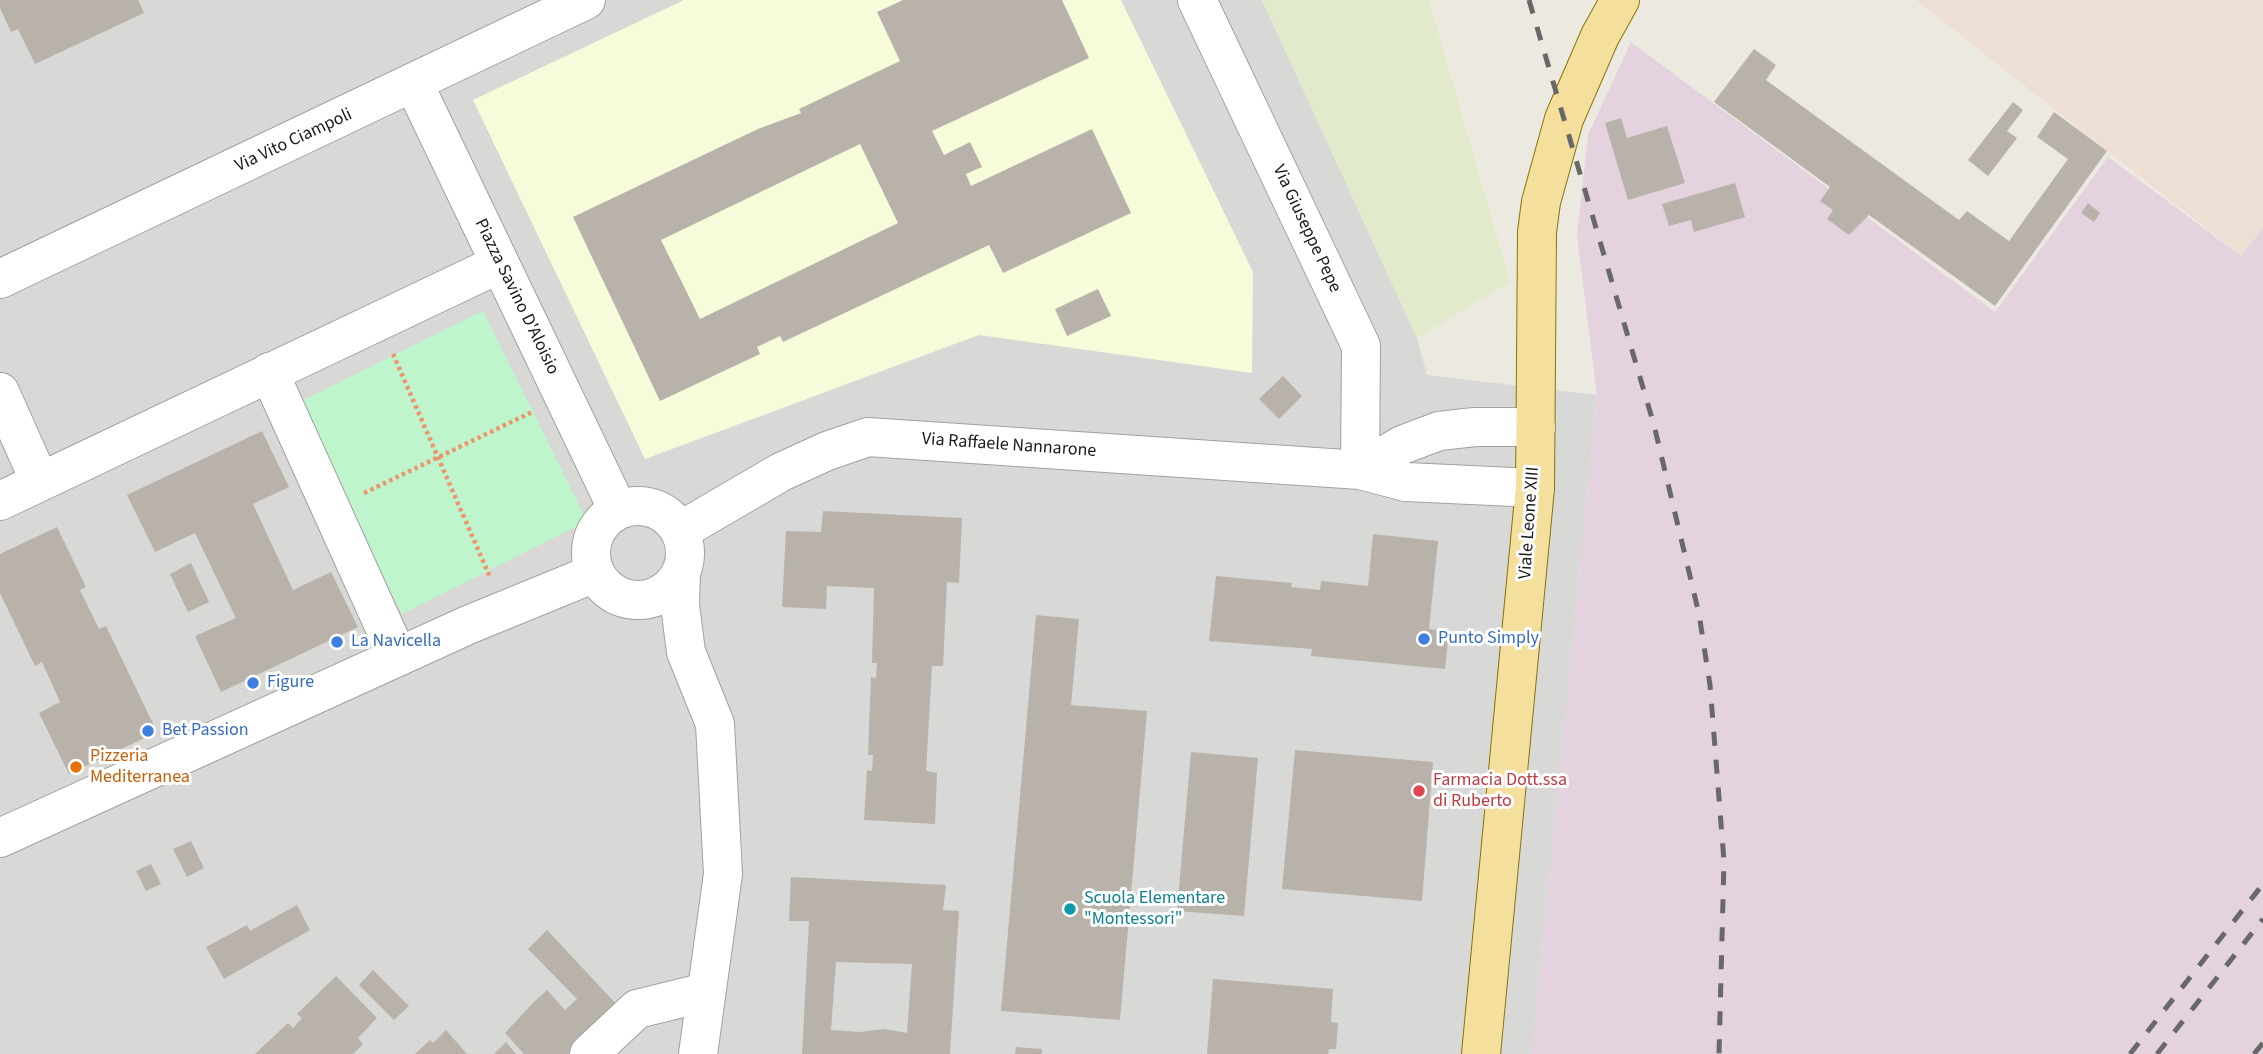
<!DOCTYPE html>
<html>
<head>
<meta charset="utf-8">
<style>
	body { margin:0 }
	canvas { display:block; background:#eceae0 }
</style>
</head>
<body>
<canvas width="2263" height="1054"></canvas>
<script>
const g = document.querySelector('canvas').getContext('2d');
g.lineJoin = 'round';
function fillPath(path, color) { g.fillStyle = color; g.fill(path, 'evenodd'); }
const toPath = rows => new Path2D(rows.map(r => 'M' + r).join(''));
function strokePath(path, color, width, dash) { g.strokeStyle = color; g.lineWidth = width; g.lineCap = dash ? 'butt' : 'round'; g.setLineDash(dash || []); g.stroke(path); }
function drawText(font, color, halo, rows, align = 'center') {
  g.font = font + ' "Source Sans 3",sans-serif'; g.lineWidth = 6; g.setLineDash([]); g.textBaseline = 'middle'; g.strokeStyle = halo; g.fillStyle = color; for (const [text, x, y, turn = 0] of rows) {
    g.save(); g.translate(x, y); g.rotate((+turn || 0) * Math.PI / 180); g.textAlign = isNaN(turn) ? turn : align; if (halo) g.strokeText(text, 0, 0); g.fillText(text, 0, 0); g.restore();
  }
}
fillPath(toPath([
	[0,0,1262,0,1417,338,1427,375,1597,395,1532,1054,0,1054]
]), '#d8d8d7');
fillPath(toPath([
	[1631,42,1995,312,2108,157,2241,256,2263,228,2263,1054,1532,1054,1597,395,1577,235,1588,135]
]), '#e4d3de');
fillPath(toPath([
	[684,0,1121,0,1253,272,1252,373,979,335,645,459,473,100]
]), '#f6fcd9');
fillPath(toPath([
	[1916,0,2263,0,2263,228,2241,256]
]), '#eddfd4');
fillPath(toPath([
	[1262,0,1429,0,1510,282,1417,338]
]), '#e2eacc');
fillPath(toPath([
	[483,311,587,521,402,614,297,403]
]), '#bef5cd');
fillPath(toPath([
	[0,0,138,0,144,13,35,64,18,29,11,32,0,8],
	[903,0,1062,0,1089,58,932,131,944,155,970,142,982,167,966,174,971,186,1092,129,1131,213,1003,273,989,245,783,342,780,336,757,347,760,354,660,401,573,217,758,129,801,113,799,109,900,61,877,12],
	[860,144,898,223,700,319,661,240],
	[1754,49,1776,65,1766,80,1959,220,1967,211,2009,241,2068,159,2037,137,2054,112,2107,151,1995,306,1869,215,1849,235,1827,219,1833,210,1820,201,1830,187,1714,102],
	[2013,102,2023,110,2007,131,2017,138,1988,176,1968,160],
	[1621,118,1627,138,1667,126,1685,183,1628,200,1605,123],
	[1735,183,1745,217,1694,232,1691,220,1669,226,1662,204],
	[2088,203,2100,213,2094,222,2081,213],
	[1098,289,1111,316,1067,336,1055,309],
	[1283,376,1302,396,1279,419,1259,399],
	[262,431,289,487,253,504,293,590,331,572,358,627,221,692,195,636,236,618,231,608,195,533,155,552,127,495],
	[823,511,962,518,959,583,947,582,943,666,932,666,926,771,937,773,935,824,864,820,867,770,872,771,873,755,868,755,871,677,876,678,877,663,872,663,874,588,827,586,826,609,782,607,786,531,821,532],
	[57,527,86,587,80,590,99,629,106,626,157,732,69,774,39,713,60,702,42,662,35,666,0,593,0,554],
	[1373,534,1438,541,1429,629,1449,631,1445,669,1311,656,1312,649,1209,641,1216,576,1292,583,1291,587,1320,590,1321,581,1368,586],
	[191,563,209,602,188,612,170,574],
	[1036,615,1079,619,1071,705,1147,711,1120,1020,1001,1011],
	[1295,750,1433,762,1422,901,1282,889],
	[1191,752,1258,758,1244,916,1177,911],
	[191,841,204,868,187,877,173,849],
	[151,864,161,884,146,891,136,871],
	[791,877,946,885,943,910,959,911,950,1054,802,1054,809,921,789,921],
	[836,962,912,964,907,1033,884,1029,860,1032,831,1030],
	[297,905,310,930,224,979,206,947,247,925,250,931],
	[547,930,619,1007,568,1054,524,1054,505,1033,533,1003,547,990,565,1010,577,999,528,949],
	[373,970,409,1006,394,1020,359,985],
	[336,976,377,1018,358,1038,363,1044,353,1054,255,1054,288,1023,293,1028,302,1018,297,1014],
	[1213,979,1333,989,1331,1022,1338,1023,1336,1049,1329,1049,1328,1054,1207,1054],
	[446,1030,467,1054,415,1054,430,1040,433,1043],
	[506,1042,516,1054,494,1054],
	[1016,1047,1042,1049,1042,1054,1015,1054]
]), '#b8b2aa');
const minor = toPath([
	[1197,0,1361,346,1360,470],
	[414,84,618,510],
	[0,279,586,0],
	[269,372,398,657],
	[0,392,40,482],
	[1360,470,1402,445,1439,431,1475,427,1536,427],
	[0,501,499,264],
	'591 553a47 47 0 1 1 94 0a47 47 0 1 1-94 0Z',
	[680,531,781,472,827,451,868,437,1360,470,1406,482,1535,488],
	[681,572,680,605,686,652,715,724,723,874,698,1054],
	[0,838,468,625,595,573],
	[589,1054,637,1009,706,992]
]);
const major = toPath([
	[1481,1054,1535,488,1537,232,1541,202,1564,119,1600,36,1620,0]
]);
strokePath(minor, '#a1a1a1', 40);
strokePath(major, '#87750a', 40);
strokePath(toPath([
	[393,354,490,577],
	[364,493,532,412]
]), '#ef936d', 4.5, [3.5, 3.5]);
strokePath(minor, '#fff', 38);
strokePath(major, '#f5df9c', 38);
strokePath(toPath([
	[1529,0,1654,425,1699,614,1710,685,1724,861,1719,1054],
	[2130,1054,2263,884],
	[2157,1054,2263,919],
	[2254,1054,2263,1043]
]), '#686868', 5, [14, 14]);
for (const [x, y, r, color] of [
	[1424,639,7,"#3f7fe0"],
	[337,642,7,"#3f7fe0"],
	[253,683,7,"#3f7fe0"],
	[148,731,7,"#3f7fe0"],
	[76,767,7,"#e8710a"],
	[1419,791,7,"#e0444e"],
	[1070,909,7,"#0f9aa8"]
]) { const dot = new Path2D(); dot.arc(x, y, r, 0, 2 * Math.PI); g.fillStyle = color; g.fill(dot); strokePath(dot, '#fff', 2.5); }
drawText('18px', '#1a1a1a', '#fff', [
	["Via Vito Ciampoli",294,141,-25],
	["Via Giuseppe Pepe",1306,229,65],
	["Piazza Savino D'Aloisio",516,297,64],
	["Via Raffaele Nannarone",1009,446,4],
	["Viale Leone XIII",1530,523,-86]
]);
drawText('18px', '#366cbe', '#fff', [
	["Punto Simply",1438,639],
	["La Navicella",351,642],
	["Figure",267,683],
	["Bet Passion",162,731]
], 'left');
drawText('18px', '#c56008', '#fff', [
	["Pizzeria",90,757],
	["Mediterranea",90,778]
], 'left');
drawText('18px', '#be3a42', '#fff', [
	["Farmacia Dott.ssa",1433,781],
	["di Ruberto",1433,802]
], 'left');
drawText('18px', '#0d838f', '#fff', [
	["Scuola Elementare",1084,899],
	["\"Montessori\"",1084,920]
], 'left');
</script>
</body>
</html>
